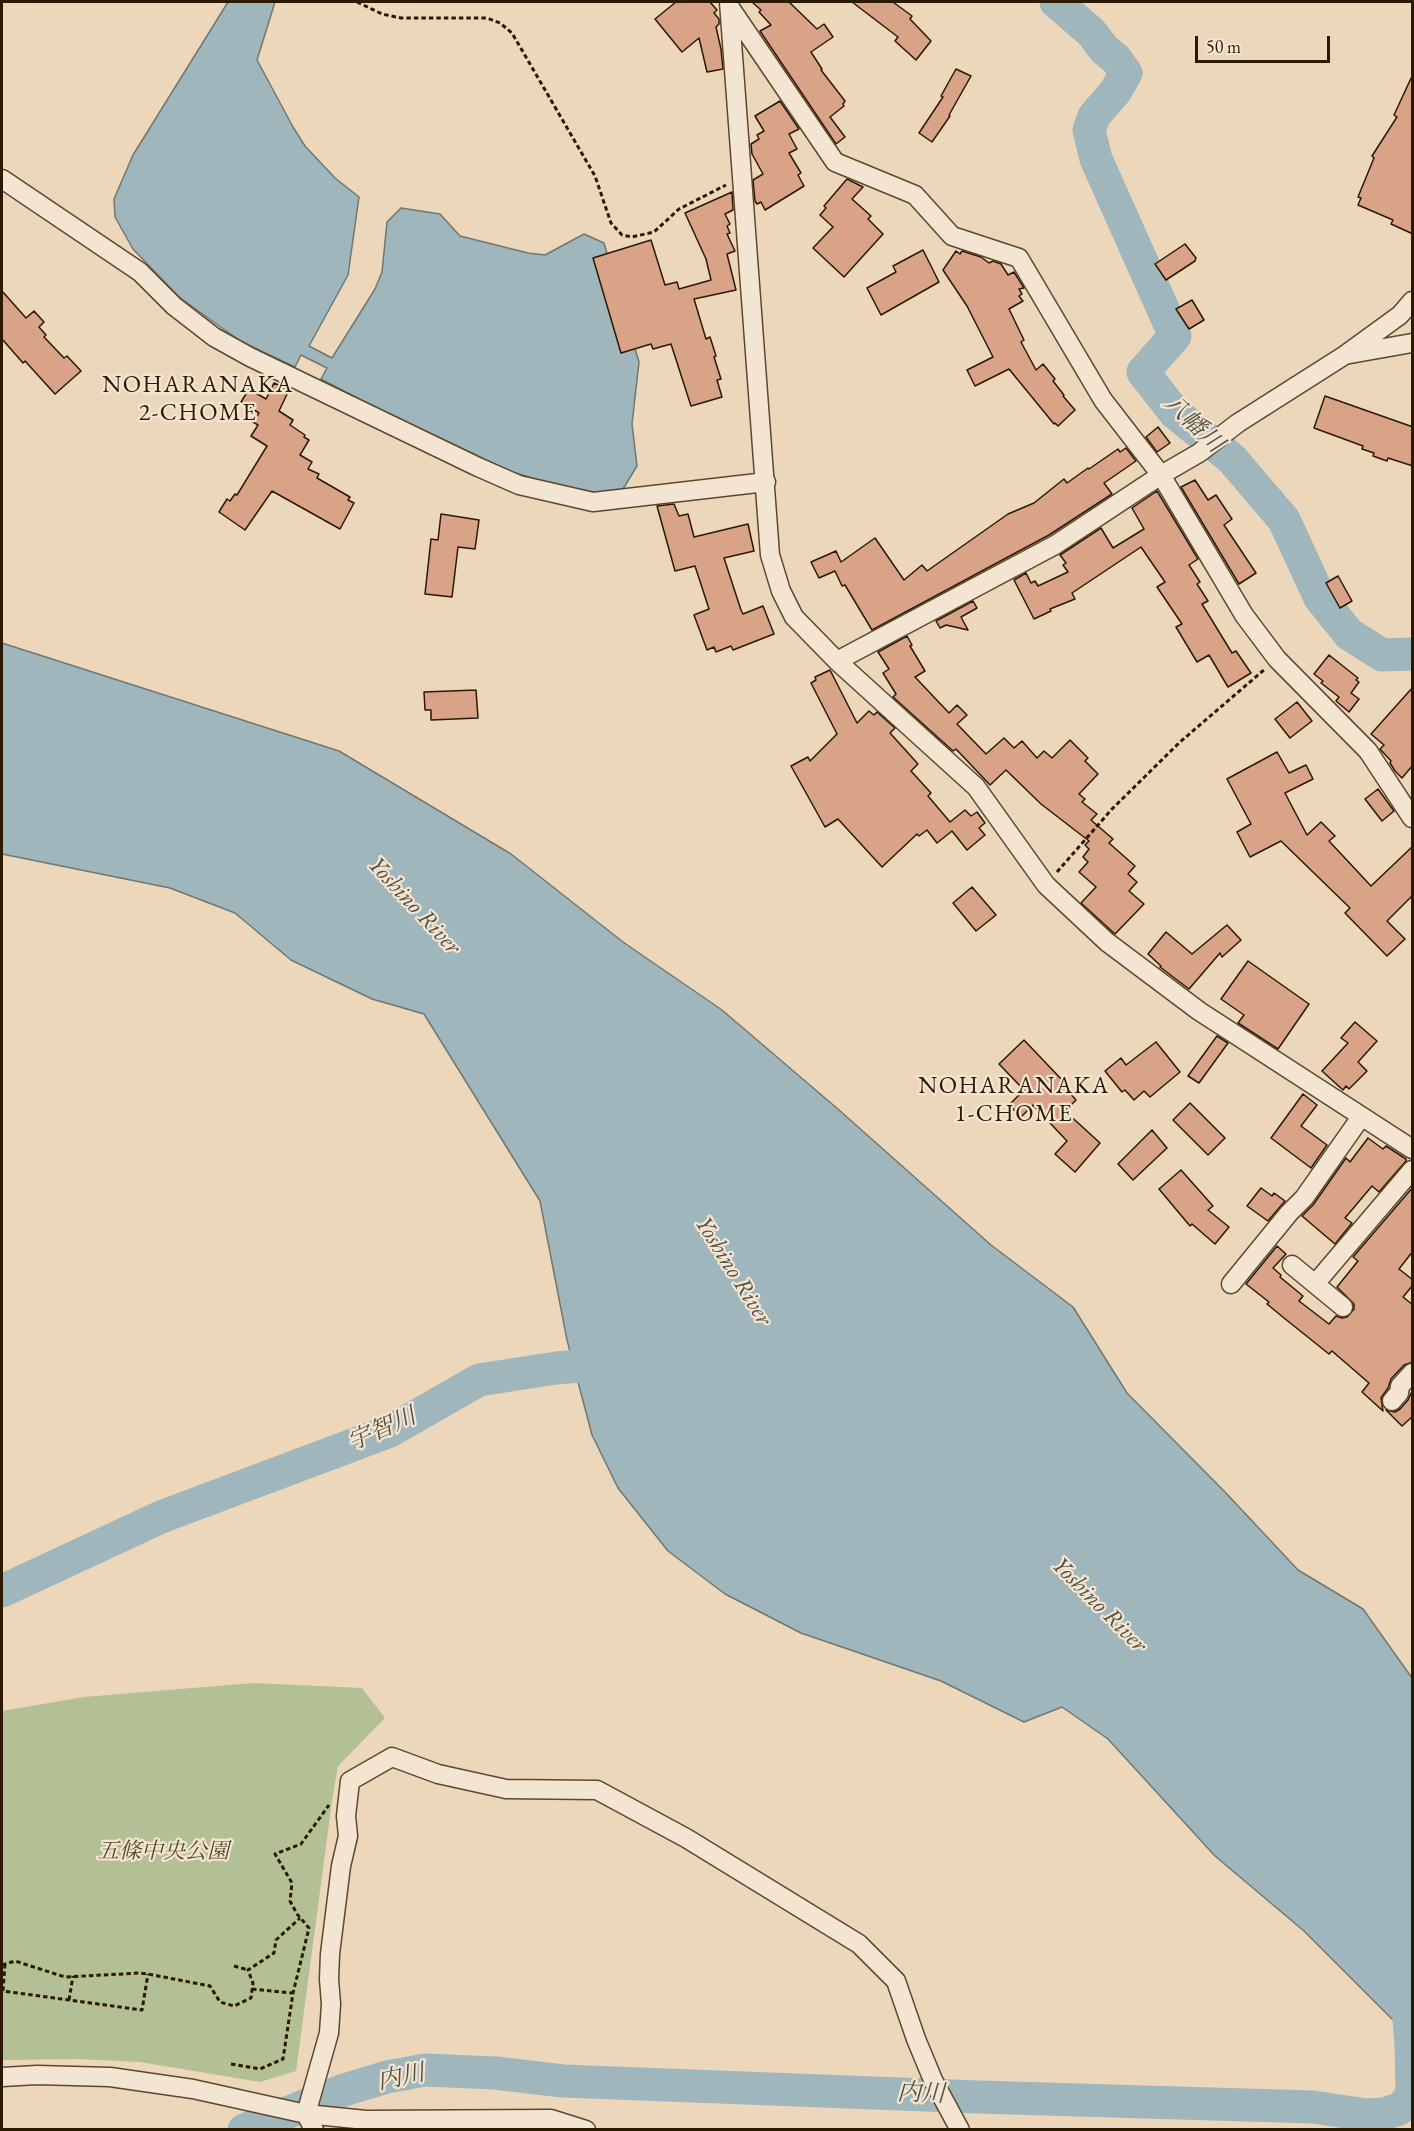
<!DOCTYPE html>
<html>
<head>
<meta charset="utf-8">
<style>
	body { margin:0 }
	#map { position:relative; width:1414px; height:2131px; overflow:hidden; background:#ecd7ba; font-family:"EB Garamond",serif }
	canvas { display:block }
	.frame { position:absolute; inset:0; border:3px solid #2b1900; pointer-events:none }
	.scale { position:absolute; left:1195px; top:36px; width:135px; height:27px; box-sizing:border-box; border:3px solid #2b1900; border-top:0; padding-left:8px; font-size:18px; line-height:21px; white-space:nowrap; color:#2b1900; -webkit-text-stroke:4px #f3e5d2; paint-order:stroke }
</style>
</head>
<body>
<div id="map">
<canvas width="1414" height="2131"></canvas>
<div class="frame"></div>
<div class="scale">50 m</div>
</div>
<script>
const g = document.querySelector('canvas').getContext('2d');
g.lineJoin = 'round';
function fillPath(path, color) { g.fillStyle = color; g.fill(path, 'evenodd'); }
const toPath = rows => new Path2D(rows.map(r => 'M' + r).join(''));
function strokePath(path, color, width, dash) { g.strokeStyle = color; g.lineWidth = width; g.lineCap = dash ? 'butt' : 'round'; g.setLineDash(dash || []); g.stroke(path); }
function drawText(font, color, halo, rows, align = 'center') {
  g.font = font + ' "EB Garamond","Noto Serif JP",serif'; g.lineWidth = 4.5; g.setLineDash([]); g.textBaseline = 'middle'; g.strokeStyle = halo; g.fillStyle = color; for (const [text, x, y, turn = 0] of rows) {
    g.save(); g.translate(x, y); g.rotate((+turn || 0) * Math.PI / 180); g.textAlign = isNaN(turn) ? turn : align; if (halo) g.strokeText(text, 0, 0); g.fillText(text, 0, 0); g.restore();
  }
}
fillPath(toPath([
	[253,1683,362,1688,385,1718,338,1766,332,1801,296,2071,260,2082,140,2062,76,2059,2,2060,2,1711,84,1697]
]), '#b3bf94');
const water = toPath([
	[228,2,275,2,257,60,293,127,305,146,335,178,359,197,348,275,309,346,332,358,375,289,382,272,387,222,401,208,440,214,460,236,528,253,545,255,584,234,604,243,639,362,632,424,637,466,623,489,607,495,566,488,512,472,376,408,321,379,327,368,301,355,295,367,240,341,179,297,133,249,115,217,114,199,133,155,228,2],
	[2,643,339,751,511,854,623,942,722,1010,839,1110,991,1245,1073,1307,1127,1393,1225,1492,1298,1570,1363,1609,1412,1678,1412,2031,1391,2018,1304,1931,1215,1856,1108,1739,1062,1707,1024,1722,941,1681,801,1633,725,1594,668,1551,618,1488,592,1435,567,1340,540,1201,424,1014,372,999,291,960,235,913,170,888,2,854,2,643]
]);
fillPath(water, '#9fb6bc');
strokePath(water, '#717771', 1.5);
strokePath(toPath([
	[1056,2,1091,32,1104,49,1116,59,1126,73,1115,92,1094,116,1089,130,1096,159,1175,336,1143,372,1175,413,1232,459,1284,520,1320,598,1349,634,1382,655,1412,654],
	[2,1591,161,1517,390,1431,479,1380,556,1368,617,1363],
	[244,2130,344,2090,387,2077,425,2070,495,2073,563,2081,978,2097,1313,2107,1366,2115,1384,2114,1399,2109,1409,2100,1412,2090,1411,2044,1406,1984]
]), '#9fb6bc', 33);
const building = toPath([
	[676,2,710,2,717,10,714,13,719,19,719,24,716,27,721,49,723,69,707,72,699,38,682,52,655,19,676,2],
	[752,2,789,2,817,29,824,24,833,37,811,52,822,69,821,70,845,101,843,104,844,106,830,117,845,137,836,144,760,31,771,25,759,12,761,10,752,2],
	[852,2,893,2,912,16,910,19,931,41,916,60,895,41,898,37,852,2],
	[956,69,971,76,949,115,950,116,932,142,919,133,943,97,941,96,956,69],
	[1413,74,1413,234,1391,224,1393,220,1358,205,1361,198,1358,197,1374,158,1372,156,1397,117,1394,115,1413,74],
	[780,101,799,129,789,134,797,149,789,153,801,173,798,175,804,186,765,210,761,202,757,204,755,201,753,180,763,174,752,154,751,144,759,139,757,135,764,131,755,116,780,101],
	[847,179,863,187,852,199,871,216,868,219,883,234,844,277,813,248,833,227,820,215,826,208,824,206,847,179],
	[732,192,733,210,725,214,730,224,727,226,730,233,727,234,735,251,727,254,736,290,694,299,706,339,710,337,716,356,714,357,721,379,717,380,722,397,691,406,671,344,653,349,651,344,621,353,593,258,651,240,665,285,677,282,679,289,711,280,706,259,685,213,732,192],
	[1185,244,1196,258,1195,261,1166,280,1155,264,1185,244],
	[923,250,939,282,881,315,867,288,896,272,893,266,923,250],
	[956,251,960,254,962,251,981,257,989,263,993,261,1001,264,1008,275,1014,272,1024,288,1019,289,1022,294,1019,296,1023,301,1009,309,1024,340,1021,342,1036,370,1043,364,1055,379,1053,381,1064,395,1063,396,1075,410,1058,426,1055,423,1054,424,1009,369,975,386,967,370,993,357,967,306,943,270,956,251],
	[2,291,26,318,34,311,44,322,39,327,46,335,44,337,64,358,67,356,81,371,55,394,25,361,23,363,2,339,2,291],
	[1192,300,1204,320,1189,329,1176,309,1192,300],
	[274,383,289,390,279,411,293,420,290,425,305,435,304,437,309,440,300,455,312,462,308,469,319,474,317,478,350,497,348,500,354,503,340,529,272,491,245,530,219,512,227,499,230,501,235,494,237,495,267,446,251,436,258,425,253,422,259,413,241,402,249,389,266,399,274,383],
	[1325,396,1413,427,1413,466,1388,458,1387,461,1373,456,1374,453,1362,449,1363,446,1314,428,1325,396],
	[1158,427,1170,443,1157,452,1146,437,1158,427],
	[1126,448,1136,461,1104,483,1112,494,1049,535,872,630,845,585,842,586,835,571,819,578,811,562,836,551,841,562,875,538,904,580,922,565,927,571,1008,514,1034,503,1064,479,1067,483,1088,468,1089,469,1118,449,1120,452,1126,448],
	[1195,480,1208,500,1216,495,1232,519,1224,525,1256,573,1239,584,1181,487,1195,480],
	[1157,491,1198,559,1189,565,1200,582,1197,584,1208,601,1202,604,1232,653,1236,651,1251,673,1228,687,1209,655,1197,662,1176,627,1182,624,1157,587,1165,582,1141,547,1072,593,1075,599,1050,609,1051,611,1034,619,1014,580,1026,573,1031,583,1035,581,1038,586,1068,572,1063,565,1066,563,1060,555,1101,528,1113,548,1144,529,1132,508,1157,491],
	[674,504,679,516,688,514,694,537,748,524,754,551,724,558,741,610,743,614,763,606,774,634,733,650,731,646,716,652,714,647,707,650,694,615,709,609,695,566,675,571,657,506,674,504],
	[441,514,479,520,475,549,458,547,452,597,425,594,431,539,438,540,441,514],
	[1338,576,1352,601,1340,608,1326,583,1338,576],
	[973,601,977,608,961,617,968,630,946,625,940,628,936,621,973,601],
	[907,636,912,645,910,646,925,671,915,677,949,713,957,705,967,715,957,724,986,754,1004,738,1014,748,1022,741,1037,758,1044,751,1052,758,1070,740,1088,758,1085,761,1098,774,1079,794,1085,799,1082,802,1097,814,1091,820,1113,839,1109,843,1135,866,1128,874,1137,882,1129,891,1144,904,1115,934,1081,903,1096,887,1079,872,1088,862,1083,857,1089,849,1085,845,1089,841,1041,804,1006,770,990,785,956,749,953,751,893,697,896,694,883,673,889,669,878,652,907,636],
	[1329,655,1358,678,1356,680,1359,682,1351,693,1359,699,1349,712,1336,701,1339,697,1321,683,1323,681,1314,674,1329,655],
	[830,670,857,723,869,711,874,715,877,712,895,728,890,733,918,764,911,771,931,793,928,796,950,822,965,810,971,816,977,812,985,823,979,828,985,835,967,850,952,831,937,843,927,830,919,836,917,834,882,867,838,819,825,827,791,766,808,757,810,761,837,734,811,683,816,680,815,677,830,670],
	[1413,687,1413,765,1402,778,1395,771,1390,763,1391,761,1380,749,1384,745,1371,734,1413,687],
	[476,690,478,718,431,720,431,710,425,710,424,692,476,690],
	[1297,702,1312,721,1290,738,1275,719,1297,702],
	[1277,752,1289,773,1306,765,1313,779,1285,793,1307,835,1321,822,1335,836,1329,841,1371,886,1413,846,1413,895,1387,921,1405,939,1387,956,1345,913,1350,908,1281,841,1250,857,1237,832,1251,824,1227,779,1277,752],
	[1378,789,1394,811,1382,821,1365,799,1378,789],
	[972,887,996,915,976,931,953,903,972,887],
	[1227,925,1241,940,1222,957,1220,953,1189,989,1160,967,1161,966,1148,954,1166,932,1192,954,1227,925],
	[1248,961,1309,1004,1278,1049,1238,1023,1244,1015,1221,999,1248,961],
	[1355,1022,1377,1041,1358,1062,1367,1071,1349,1089,1346,1086,1343,1090,1322,1071,1348,1043,1341,1038,1355,1022],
	[1217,1036,1228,1043,1199,1083,1188,1076,1217,1036],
	[1024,1040,1064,1082,1062,1084,1076,1100,1065,1111,1100,1143,1075,1172,1055,1154,1067,1141,1033,1105,1021,1117,1009,1105,1024,1090,999,1064,1024,1040],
	[1156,1042,1180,1072,1150,1097,1144,1091,1134,1100,1125,1090,1122,1092,1105,1071,1121,1058,1126,1065,1156,1042],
	[1303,1094,1317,1105,1301,1126,1327,1145,1311,1168,1271,1138,1303,1094],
	[1190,1103,1225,1138,1208,1155,1173,1120,1190,1103],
	[1152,1130,1167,1148,1133,1180,1118,1164,1152,1130],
	[1368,1138,1383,1149,1386,1146,1406,1159,1406,1161,1379,1192,1372,1186,1345,1218,1352,1223,1335,1244,1302,1216,1313,1205,1346,1158,1350,1162,1368,1138],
	[1181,1170,1213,1206,1208,1210,1229,1227,1215,1244,1192,1224,1190,1226,1159,1189,1181,1170],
	[1413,1187,1413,1251,1399,1269,1413,1280,1413,1285,1403,1297,1413,1305,1413,1362,1404,1365,1391,1379,1388,1388,1381,1398,1383,1411,1362,1392,1369,1383,1332,1351,1329,1354,1284,1318,1267,1304,1269,1302,1246,1284,1277,1246,1286,1254,1273,1268,1281,1275,1280,1277,1303,1296,1299,1301,1329,1324,1336,1316,1342,1318,1347,1317,1354,1309,1354,1304,1337,1287,1358,1261,1353,1257,1413,1187],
	[1261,1188,1272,1196,1274,1193,1285,1201,1268,1221,1247,1206,1261,1188],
	[1413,1389,1413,1416,1402,1426,1386,1410,1395,1412,1400,1409,1408,1400,1413,1389]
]);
fillPath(building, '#d8a386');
strokePath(building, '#2b1900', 1.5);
const minor = toPath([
	[729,2,770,555,781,591,794,617,837,661,976,787,1046,885,1107,942,1199,1011,1412,1149],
	[731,9,835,162,915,195,952,236,1019,258,1103,400,1161,475,1244,615,1277,659,1368,751,1412,818],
	[2,179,140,272,174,306,214,337,250,357,478,467,519,485,593,502,766,482],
	[1350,354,1412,343],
	[837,661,1055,545,1161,475,1199,453,1238,423,1345,355,1400,315,1412,301],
	[1292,1265,1343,1307],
	[1231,1284,1289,1213,1304,1198,1361,1117],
	[1315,1284,1412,1170],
	[1392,1401,1399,1393,1400,1386,1412,1373],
	[2,2077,37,2075,110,2077,193,2089,306,2114,366,2120,551,2119,586,2130],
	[314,2130,306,2114,329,2033,331,2004,329,1979,330,1954,341,1866,348,1836,346,1816,350,1781,392,1757,438,1774,506,1789,597,1790,686,1838,859,1944,896,1981,916,2039,933,2080,960,2130]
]);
strokePath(minor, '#5b482e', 21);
strokePath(toPath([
	[357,2,382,14,401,18,487,18,500,23,512,33,595,176,611,223,622,235,632,237,654,232,679,209,726,185],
	[1057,872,1112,809,1180,742,1265,669],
	[5,1964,3,1991,142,2010,148,1974],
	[2,1965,15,1961,65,1977,140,1973,148,1974,210,1986,220,2002,234,2006,251,1998,253,1983,248,1970,274,1953,276,1940,300,1918],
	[234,1966,248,1970],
	[252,1989,292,1993],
	[69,2000,73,1976],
	[231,2064,260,2069,283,2059,293,1993,309,1928,297,1914,290,1901,292,1883,275,1854,301,1844,329,1805]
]), '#2b1900', 3, [4.5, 3]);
strokePath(minor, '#f3e5d2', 18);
drawText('italic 22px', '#544b2c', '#f3e5d2', [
	["五條中央公園",163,1852]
]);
g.letterSpacing = '1.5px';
drawText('24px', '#2b1900', '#f3e5d2', [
	["NOHARANAKA",198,385],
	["2-CHOME",198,413],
	["NOHARANAKA",1014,1086],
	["1-CHOME",1014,1114]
]);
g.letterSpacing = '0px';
drawText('italic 24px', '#545042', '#f3e5d2', [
	["八幡川",1193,424,43],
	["Yoshino River",414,906,47],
	["Yoshino River",733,1271,58],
	["宇智川",382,1430,-24],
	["Yoshino River",1099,1605,45],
	["内川",401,2078,-12],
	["内川",921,2094,2]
]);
</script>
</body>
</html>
